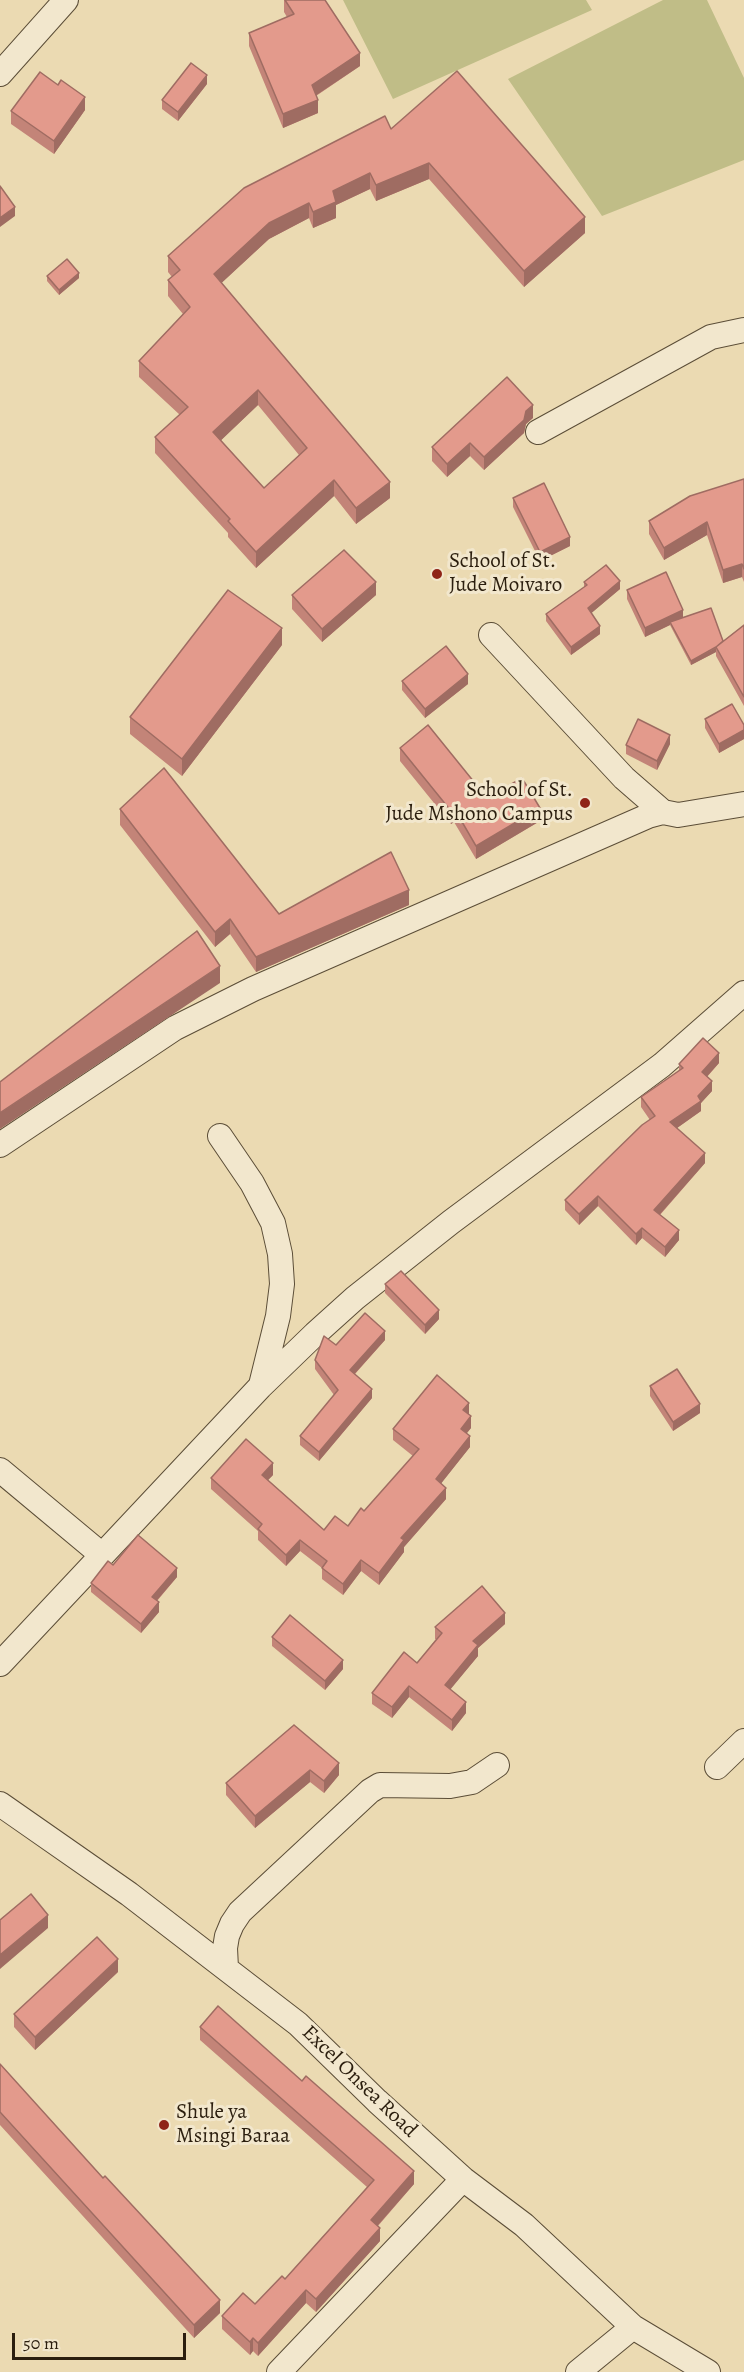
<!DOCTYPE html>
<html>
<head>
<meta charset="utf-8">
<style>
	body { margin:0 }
	#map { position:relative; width:744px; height:2372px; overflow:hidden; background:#ebdab2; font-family:Alegreya,serif }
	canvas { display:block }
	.scale { position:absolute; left:12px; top:2333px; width:174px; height:27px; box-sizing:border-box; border:3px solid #2b1e0e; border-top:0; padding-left:8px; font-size:18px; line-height:21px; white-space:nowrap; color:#2b1e0e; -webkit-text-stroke:4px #f2e7cd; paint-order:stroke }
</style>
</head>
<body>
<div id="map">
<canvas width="744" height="2372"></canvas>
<div class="scale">50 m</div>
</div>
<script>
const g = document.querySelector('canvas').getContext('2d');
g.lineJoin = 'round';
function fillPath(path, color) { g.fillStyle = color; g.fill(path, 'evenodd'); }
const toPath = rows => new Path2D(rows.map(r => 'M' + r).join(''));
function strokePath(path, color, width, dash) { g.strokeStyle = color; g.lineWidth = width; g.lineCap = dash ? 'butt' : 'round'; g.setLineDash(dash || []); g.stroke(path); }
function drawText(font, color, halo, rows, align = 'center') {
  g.font = font + ' Alegreya,serif'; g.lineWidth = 6; g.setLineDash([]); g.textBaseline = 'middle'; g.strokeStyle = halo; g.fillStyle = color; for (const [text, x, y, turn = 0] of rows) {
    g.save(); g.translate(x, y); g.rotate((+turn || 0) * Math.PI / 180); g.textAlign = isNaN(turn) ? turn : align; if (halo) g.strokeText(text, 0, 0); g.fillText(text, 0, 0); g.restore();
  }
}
fillPath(toPath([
	[343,0,586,0,592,10,393,99],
	[663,0,707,0,744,78,744,160,602,216,508,79]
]), '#c0bd87');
const minor = toPath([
	[0,74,66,0],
	[538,432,711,337,744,330],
	[491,635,624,778,663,812,678,815,744,804],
	[220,1136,252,1183,273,1223,280,1254,282,1284,278,1316,261,1385],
	[0,1145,175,1028,253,989,648,816,663,812],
	[0,1470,102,1555],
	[0,1664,260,1387,315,1334,355,1298,451,1222,662,1065,744,993],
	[717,1767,744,1741],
	[0,1804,129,1894,298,2024,377,2101,463,2179,524,2225,633,2327,708,2372],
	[226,1968,225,1948,227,1936,232,1924,240,1912,370,1791,380,1785,450,1786,472,1782,497,1765],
	[279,2372,463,2179],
	[578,2372,633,2327]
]);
strokePath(minor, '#5b4d37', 26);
strokePath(minor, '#f2e7cd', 24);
fillPath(toPath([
	[284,0,325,0,360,66,316,96,318,113,283,128,249,46,249,33,287,17,284,12],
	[207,84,178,121,162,109,162,100],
	[85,110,54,154,11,124,11,111],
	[391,129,585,233,524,287,429,179,376,201,370,189,336,205,336,218,313,228,309,218,269,239,221,283,390,498,356,524,334,496,256,568,228,537,228,533,155,453,155,437,180,415,139,377,139,361,183,314,168,296,168,280,172,277,168,272,168,256],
	[258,405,299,455,264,488,221,440],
	[47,276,79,278,59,295,47,281],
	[533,418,526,424,524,433,484,470,470,456,447,477,432,461,432,447],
	[744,479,744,582,742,577,723,583,707,535,664,560,649,534,649,521],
	[513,498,570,546,540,561,513,507],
	[584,582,620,589,591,613,600,634,571,655,546,621,546,614,584,587],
	[627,590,723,641,744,625,744,706,716,656,716,652,691,665,670,625,645,637,627,599],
	[292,595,376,595,322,642,292,609],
	[282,645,182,776,130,734,130,717],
	[402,681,468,684,425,718,402,690],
	[705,719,744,725,744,739,719,753,705,728],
	[670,744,657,770,626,754,626,745],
	[400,748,487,798,540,821,476,859,454,822,451,824,400,761],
	[120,809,279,914,409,905,256,972,230,934,215,947,120,825],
	[719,1063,707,1077,712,1091,701,1103,701,1111,677,1128,705,1163,660,1215,679,1240,665,1257,642,1238,636,1245,598,1206,579,1225,565,1210,565,1200,650,1120,641,1107,641,1097,679,1070,679,1064],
	[385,1284,439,1319,425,1334,385,1293],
	[385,1340,355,1374,372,1398,319,1461,300,1445,300,1436,334,1395,315,1369,315,1360,336,1345],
	[650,1386,700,1413,673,1431,650,1396],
	[469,1414,471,1428,467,1433,470,1447,441,1483,446,1499,404,1547,404,1552,379,1585,361,1571,343,1595,322,1579,322,1568,300,1551,286,1566,258,1540,258,1531,211,1489,211,1478,273,1475,268,1480,324,1530,348,1526,364,1511,413,1456,393,1440,393,1429],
	[113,1565,177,1577,157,1601,159,1612,141,1633,91,1592,91,1583],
	[505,1624,478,1648,478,1656,450,1689,466,1713,452,1731,409,1697,392,1718,372,1704,372,1693,417,1663,436,1639,435,1639,435,1627],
	[272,1637,343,1669,325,1690,272,1646],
	[294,1725,339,1775,324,1793,310,1782,255,1828,226,1795,226,1783],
	[118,1972,35,2050,14,2027,14,2014],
	[200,2027,414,2184,378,2226,380,2241,316,2312,306,2303,258,2356,253,2351,250,2355,222,2329,222,2316,255,2304,285,2279,367,2187,200,2040],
	[0,2064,103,2178,220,2313,194,2338,0,2125]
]), '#c38478');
fillPath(toPath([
	[360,53,360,66,312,98,312,85],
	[207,75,207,84,178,121,178,112],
	[85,97,85,110,54,154,54,141],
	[318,100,318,113,283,128,283,114],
	[429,163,429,179,376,201,376,185],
	[370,173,370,189,336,205,336,218,313,228,313,212,333,191],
	[309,203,309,218,269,239,214,290,214,274,269,223],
	[15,207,15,216,0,227,0,218],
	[585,217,585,233,524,287,524,271],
	[79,273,79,278,59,295,59,290],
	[258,390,258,405,213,448,213,432],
	[533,405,533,418,526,424,524,433,484,470,484,457,526,411],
	[470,443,470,456,447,477,447,464],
	[334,480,334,496,256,568,256,552],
	[390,482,390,498,356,524,356,508],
	[707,522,707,535,664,560,664,548],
	[570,537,570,546,540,561,540,552],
	[742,564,742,577,723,583,723,570],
	[620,581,620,589,588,616,588,608],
	[376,582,376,595,322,642,322,629],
	[683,610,683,619,670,622,670,625,645,637,645,628],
	[600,626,600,634,571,655,571,647],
	[282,628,282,645,182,776,182,759],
	[716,648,716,652,691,665,691,661],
	[468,674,468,684,425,718,425,709],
	[744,730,744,739,719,753,719,744],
	[670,735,670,744,657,770,657,761],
	[454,808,454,822,451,824,451,811],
	[540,808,540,821,476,859,476,846],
	[409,890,409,905,256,972,256,957],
	[230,919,230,934,215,947,215,932],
	[220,966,220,983,0,1129,0,1113],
	[719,1053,719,1063,702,1082,702,1072],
	[712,1081,712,1091,701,1103,701,1111,670,1133,670,1122,698,1096],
	[705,1153,705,1163,654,1221,654,1210],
	[598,1196,598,1206,579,1225,579,1214],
	[642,1228,642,1238,636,1245,636,1234],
	[679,1230,679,1240,665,1257,665,1247],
	[439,1310,439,1319,425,1334,425,1325],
	[385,1331,385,1340,350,1379,350,1370],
	[372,1389,372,1398,319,1461,319,1452],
	[469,1403,469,1415,463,1410],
	[700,1404,700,1413,673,1431,673,1422],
	[471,1416,471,1428,461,1440,461,1429],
	[470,1436,470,1447,436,1490,436,1479],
	[273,1463,273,1475,262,1486,262,1475],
	[446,1488,446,1499,404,1547,404,1552,379,1585,379,1573,401,1538],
	[300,1540,300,1551,286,1566,286,1555],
	[361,1560,361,1571,343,1595,343,1584],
	[177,1568,177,1577,152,1606,152,1597],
	[159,1602,159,1612,141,1633,141,1624],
	[505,1613,505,1624,478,1648,478,1656,445,1696,445,1685,473,1641],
	[343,1660,343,1669,325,1690,325,1681],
	[409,1686,409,1697,392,1718,392,1707],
	[466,1702,466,1713,452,1731,452,1720],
	[339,1763,339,1775,324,1793,324,1781],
	[310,1770,310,1782,255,1828,255,1816],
	[48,1915,48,1928,0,1969,0,1955],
	[118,1959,118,1972,35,2050,35,2037],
	[414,2171,414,2184,371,2233,371,2220],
	[380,2228,380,2241,316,2312,316,2299],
	[306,2290,306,2303,258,2356,258,2343],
	[220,2300,220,2313,194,2338,194,2325],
	[253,2338,253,2351,250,2355,250,2342]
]), '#9f6c62');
const building = toPath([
	[285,0,325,0,360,53,312,85,318,100,283,114,249,33,294,14,285,0],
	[191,63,207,75,178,112,162,100,191,63],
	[457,71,585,217,524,271,429,163,376,185,370,173,333,191,336,202,313,212,309,203,269,223,214,274,390,482,356,508,334,480,256,552,228,521,230,519,155,437,188,407,139,361,190,307,168,280,180,270,168,256,244,188,385,116,391,129,457,71],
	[258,390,307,448,264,488,213,432,258,390],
	[40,72,58,85,61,80,85,97,54,141,11,111,40,72],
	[0,186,15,207,0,218,0,186],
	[67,259,79,273,59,290,47,276,67,259],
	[507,377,533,405,526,411,524,420,484,457,470,443,447,464,432,447,507,377],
	[744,479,744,569,742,564,723,570,707,522,664,548,649,521,690,496,744,479],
	[544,483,570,537,540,552,513,498,544,483],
	[344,550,376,582,322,629,292,595,344,550],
	[606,565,620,581,588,608,600,626,571,647,546,614,587,585,584,582,606,565],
	[666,572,683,610,645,628,627,590,666,572],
	[228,590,282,628,182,759,130,717,228,590],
	[711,608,723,641,716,647,691,661,670,622,711,608],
	[744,625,744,697,716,647,744,625],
	[446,646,468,674,425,709,402,681,446,646],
	[732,704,744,725,744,730,719,744,705,719,732,704],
	[638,719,670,735,657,761,626,745,638,719],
	[428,725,487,798,522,778,540,808,476,846,454,808,451,811,400,748,428,725],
	[164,768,279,914,391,852,409,890,256,957,230,919,215,932,120,809,164,768],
	[197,931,220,966,0,1113,0,1082,197,931],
	[703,1038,719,1053,702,1072,712,1081,698,1096,701,1101,670,1122,705,1153,654,1210,679,1230,665,1247,642,1228,636,1234,598,1196,579,1214,565,1200,642,1125,655,1116,641,1097,683,1068,679,1064,703,1038],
	[401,1271,439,1310,425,1325,385,1284,401,1271],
	[365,1313,385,1331,350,1370,372,1389,319,1452,300,1436,338,1390,315,1360,324,1336,336,1345,365,1313],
	[677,1369,700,1404,673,1422,650,1386,677,1369],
	[437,1375,469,1403,463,1410,471,1416,461,1429,470,1436,436,1479,446,1488,401,1538,404,1540,379,1573,361,1560,343,1584,322,1568,327,1561,300,1540,286,1555,258,1529,262,1524,211,1478,246,1439,273,1463,262,1475,324,1530,335,1516,348,1526,361,1508,364,1511,419,1449,393,1429,437,1375],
	[138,1535,177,1568,152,1597,159,1602,141,1624,91,1583,108,1561,113,1565,138,1535],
	[482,1586,505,1613,473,1641,478,1645,445,1685,466,1702,452,1720,409,1686,392,1707,372,1693,404,1652,417,1663,442,1633,435,1627,482,1586],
	[290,1615,343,1660,325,1681,272,1637,290,1615],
	[294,1725,339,1763,324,1781,310,1770,255,1816,226,1783,294,1725],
	[31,1894,48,1915,0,1955,0,1920,31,1894],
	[97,1937,118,1959,35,2037,14,2014,97,1937],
	[218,2006,302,2081,306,2076,414,2171,371,2220,380,2228,316,2299,306,2290,258,2343,253,2338,250,2342,222,2316,243,2293,255,2304,282,2276,285,2279,374,2180,200,2027,218,2006],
	[0,2064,103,2178,105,2176,220,2300,194,2325,0,2112,0,2064]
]);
fillPath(building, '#e39a8c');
strokePath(building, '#9f6c62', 1.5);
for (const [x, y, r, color] of [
	[437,574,6,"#8f2418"],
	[585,803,6,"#8f2418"],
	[164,2125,6,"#8f2418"]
]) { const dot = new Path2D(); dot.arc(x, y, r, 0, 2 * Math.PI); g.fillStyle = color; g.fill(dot); strokePath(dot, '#f2e7cd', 2); }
drawText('21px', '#2b1e0e', '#f2e7cd', [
	["School of St.",449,562],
	["Jude Moivaro",449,586],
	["School of St.",573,791,"right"],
	["Jude Mshono Campus",573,815,"right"],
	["Shule ya",176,2113],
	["Msingi Baraa",176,2137]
], 'left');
drawText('21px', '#2b1e0e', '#f2e7cd', [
	["Excel Onsea Road",359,2082,44]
]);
</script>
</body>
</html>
